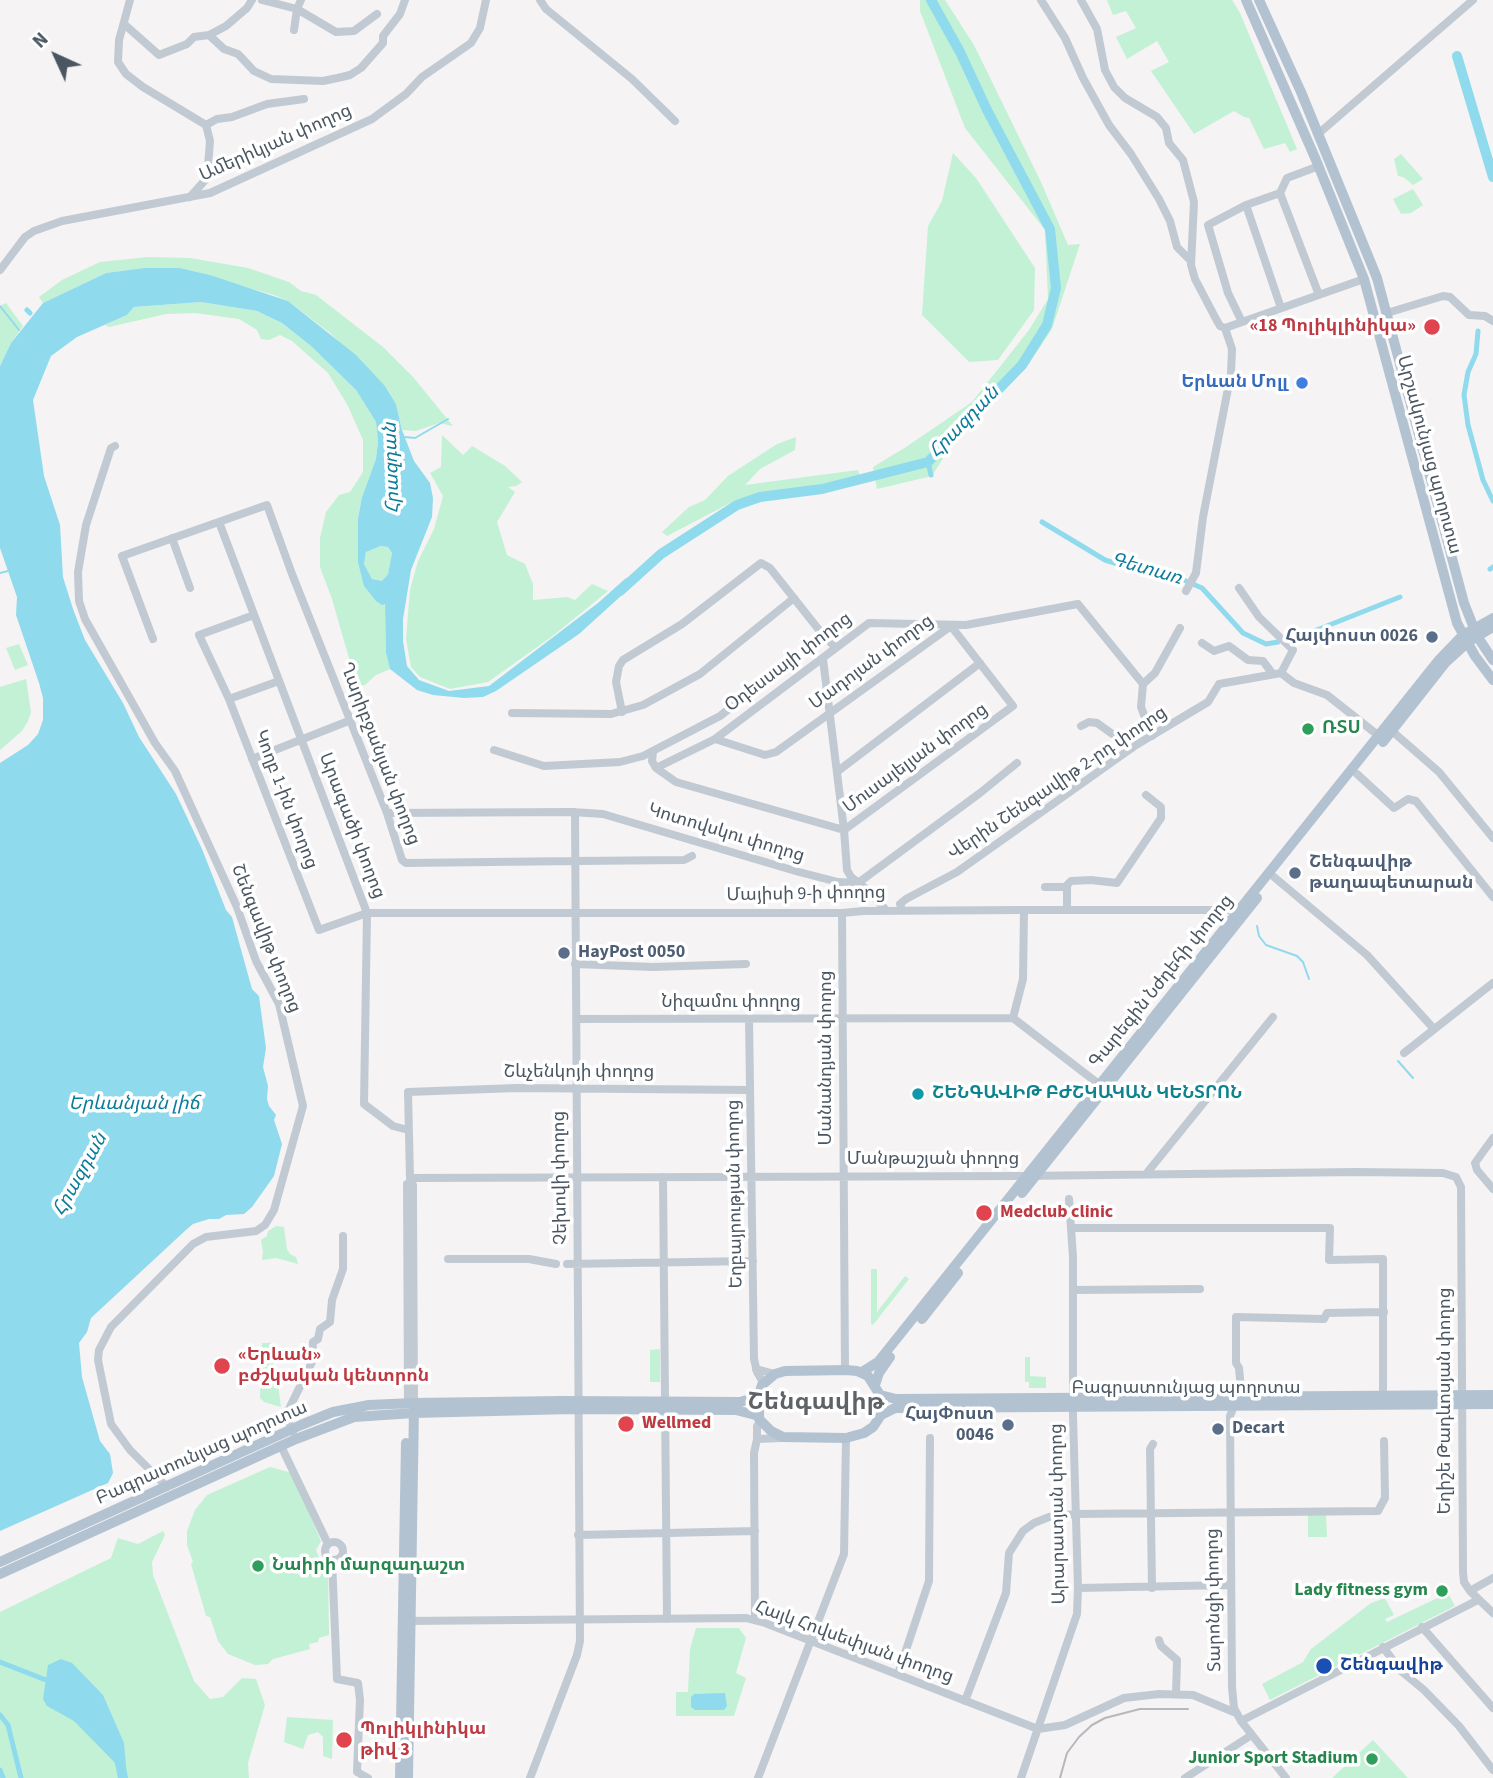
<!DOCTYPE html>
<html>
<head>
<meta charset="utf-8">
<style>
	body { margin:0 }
	#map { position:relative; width:1493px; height:1778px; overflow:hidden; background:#f5f3f3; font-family:"Source Sans 3",sans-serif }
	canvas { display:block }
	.north { position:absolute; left:21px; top:21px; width:70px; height:70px; -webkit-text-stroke:5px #fff; paint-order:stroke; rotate:315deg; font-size:19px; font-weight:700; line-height:28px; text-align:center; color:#4a5661 }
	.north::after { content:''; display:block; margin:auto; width:24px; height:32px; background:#4a5661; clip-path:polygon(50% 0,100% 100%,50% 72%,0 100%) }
</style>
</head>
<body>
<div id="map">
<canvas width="1493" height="1778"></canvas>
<div class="north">N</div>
</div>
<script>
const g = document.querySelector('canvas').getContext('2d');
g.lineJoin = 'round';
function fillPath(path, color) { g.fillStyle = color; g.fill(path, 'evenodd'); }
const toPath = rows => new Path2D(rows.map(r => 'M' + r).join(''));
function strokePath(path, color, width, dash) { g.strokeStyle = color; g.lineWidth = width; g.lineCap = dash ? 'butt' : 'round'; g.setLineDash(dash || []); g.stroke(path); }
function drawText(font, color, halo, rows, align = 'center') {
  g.font = font + ' "Source Sans 3","Noto Sans Armenian",sans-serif'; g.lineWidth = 7; g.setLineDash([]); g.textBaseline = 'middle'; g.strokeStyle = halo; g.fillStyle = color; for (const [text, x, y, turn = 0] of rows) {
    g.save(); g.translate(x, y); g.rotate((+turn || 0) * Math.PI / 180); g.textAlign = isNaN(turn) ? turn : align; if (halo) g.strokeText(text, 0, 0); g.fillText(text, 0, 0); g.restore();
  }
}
fillPath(toPath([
	[920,0,945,0,974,45,1041,182,1068,245,1080,244,1052,329,1026,368,950,447,932,476,877,489,873,467,906,447,972,402,1029,330,1048,299,1045,230,965,128,920,11],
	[1107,0,1232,0,1240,13,1297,149,1290,152,1285,143,1264,149,1249,118,1244,117,1234,111,1194,134,1151,71,1169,62,1157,41,1127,59,1116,37,1136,28,1126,11,1113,15],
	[953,153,976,178,1035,268,1034,310,998,360,969,362,922,315,928,226,942,201],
	[1401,154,1423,179,1413,185,1403,177,1398,176,1394,159],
	[1413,189,1423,205,1411,213,1401,214,1393,199],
	[148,257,190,258,248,268,289,282,301,291,316,295,383,347,413,377,453,426,439,423,416,431,402,430,396,404,385,386,330,333,288,301,274,295,217,279,210,275,180,268,144,268,106,273,43,303,39,297,62,280,100,262],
	[201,302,257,311,282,323,311,346,356,390,376,422,378,442,376,459,362,497,358,519,358,561,385,603,386,653,390,669,376,675,365,685,357,686,332,599,320,567,320,538,326,512,339,495,350,492,363,472,363,440,348,406,328,373,292,341,280,335,269,340,261,339,257,330,239,319,195,313,166,314,109,327,105,325,127,315,134,307],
	[6,303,23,326,11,343,0,366,0,306],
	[442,435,463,455,472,446,505,466,522,482,516,486,508,487,515,492,497,522,507,555,525,564,533,584,533,600,567,597,575,600,592,584,608,591,554,635,488,682,450,689,420,677,411,667,406,639,410,590,418,561,434,529,443,496,430,473,441,467],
	[796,437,795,450,760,469,745,485,858,470,860,477,736,500,667,536,662,532,689,507,705,500,728,476,777,444],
	[381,546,388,547,392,553,388,574,382,581,372,579,364,564,366,552],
	[19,644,28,665,15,670,6,648],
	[26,679,31,712,28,721,22,731,0,750,0,687],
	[276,1226,284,1227,287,1249,290,1254,296,1257,298,1264,276,1258,262,1260,263,1252,261,1240,267,1236,268,1231],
	[871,1269,877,1269,877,1312,905,1276,909,1279,873,1325,871,1324],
	[262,1343,271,1343,275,1381,278,1385,281,1407,264,1402,260,1398],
	[660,1349,660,1382,650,1382,650,1350],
	[1025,1357,1030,1357,1030,1376,1046,1377,1046,1388,1029,1388,1029,1382,1025,1382],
	[270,1467,292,1473,321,1541,316,1550,321,1563,328,1567,329,1635,319,1638,318,1642,309,1644,310,1649,273,1659,268,1664,255,1665,228,1654,218,1641,210,1617,206,1616,191,1564,193,1562,187,1545,187,1531,195,1510,207,1495],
	[1308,1515,1326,1515,1327,1537,1308,1537],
	[163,1531,165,1535,152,1562,153,1575,194,1681,210,1699,223,1697,242,1678,256,1679,265,1705,248,1763,249,1778,0,1778,0,1612,111,1558,118,1538,138,1544],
	[1448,1593,1455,1606,1270,1700,1262,1684,1303,1662,1311,1649,1371,1603,1385,1598,1394,1615,1385,1619,1387,1622],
	[696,1628,739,1628,746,1638,736,1673,746,1678,734,1716,676,1716,676,1692,688,1692,690,1649],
	[287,1717,333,1720,332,1759,323,1756,323,1737,318,1732,308,1735,303,1749,284,1742],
	[1373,1740,1408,1778,1332,1778]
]), '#c3f1d5');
fillPath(toPath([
	[144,268,180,268,210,275,288,301,356,355,385,386,396,404,402,430,414,461,430,483,433,498,432,517,411,570,403,619,403,641,407,666,419,680,449,691,489,686,598,603,626,578,632,586,579,634,496,691,483,697,464,698,433,695,417,690,390,669,386,653,385,604,382,605,376,601,364,586,358,562,358,519,362,497,376,459,378,442,376,422,356,390,311,346,282,323,257,311,201,302,134,307,127,315,77,337,51,356,33,400,44,476,60,525,63,577,73,609,85,640,123,703,139,737,176,794,202,849,226,910,232,917,252,989,259,996,266,1048,263,1067,268,1086,267,1099,269,1106,276,1115,274,1120,282,1144,274,1176,252,1207,244,1214,226,1215,219,1219,209,1219,193,1224,187,1229,91,1318,87,1332,79,1343,82,1377,100,1441,110,1454,113,1473,108,1483,0,1531,0,763,28,745,38,734,43,720,43,698,39,683,16,615,17,597,0,548,0,366,11,343,43,303,106,273],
	[381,546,388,547,392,553,388,574,382,581,372,579,364,564,366,552],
	[61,1659,72,1663,103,1695,124,1743,126,1766,122,1770,74,1721,47,1706,43,1699,48,1665],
	[725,1693,727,1706,724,1710,695,1710,691,1707,691,1697,694,1694]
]), '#90daee');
strokePath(toPath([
	[0,306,19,330],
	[405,437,415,438,448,419],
	[0,573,8,571],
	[1257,926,1259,936,1266,945,1297,956,1303,962,1309,979],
	[1398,1061,1413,1078]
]), '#90daee', 2);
strokePath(toPath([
	[27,310,30,313],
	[1478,331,1476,354,1468,372,1464,395,1468,425,1483,480,1493,501],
	[928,462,931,475],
	[1042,522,1105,560,1146,573,1179,578,1202,588,1243,633,1266,644,1278,642],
	[1490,569,1493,567],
	[1289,641,1400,597],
	[0,1662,46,1680],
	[0,1715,8,1725,21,1778],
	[0,1770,3,1778]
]), '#90daee', 5);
strokePath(toPath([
	[1457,56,1493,177],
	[620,591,661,554,737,505,760,497,822,489,928,462,1022,365,1047,325,1056,288,1050,229,987,110,960,52,931,0],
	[119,1758,123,1778]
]), '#90daee', 10);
strokePath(toPath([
	[130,0,119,40,118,62,126,74,143,87,206,125,210,141,207,178,190,197],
	[262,0,297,9,336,32,354,31,377,14],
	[540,0,546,9,632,79,675,121],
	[1041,0,1065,38,1083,78,1109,125,1131,154,1159,199,1170,221,1177,247,1191,261],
	[1081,0,1097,29,1105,70,1114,87,1125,98,1157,117,1166,128,1169,143,1183,160,1194,202,1191,265,1195,279,1216,319,1220,326,1225,328],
	[124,24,159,55,187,44,194,37,209,35,226,26,247,8,252,0],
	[294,30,297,9,301,0],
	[209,35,224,49,238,54,254,71,271,79,323,81,342,77,350,75,361,68,383,43,383,36,400,14,405,0],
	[206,125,217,119,232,117,267,104,304,99],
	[1318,134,1473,0],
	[1319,166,1287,178,1280,193,1319,295],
	[1246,205,1281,308],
	[0,270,25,237,34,231,62,221,210,193,372,119,406,94,422,77,471,43,480,28,486,0],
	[1387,313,1443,296,1450,297,1469,315,1485,316,1493,321],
	[1242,322,1228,293,1208,225,1246,205,1280,193],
	[1225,328,1364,279],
	[115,446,111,448,86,525,78,572,79,601,85,619,155,743,175,771,237,907,256,961,279,1004,303,1106,274,1210,265,1225,256,1231,206,1237,193,1244,111,1327,99,1350,98,1360,111,1424,130,1450,167,1487],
	[219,522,367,913,364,1104,393,1126,408,1130],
	[172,538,190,588],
	[1239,588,1259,617,1293,650,1281,673],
	[1186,591,1196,573,1203,517,1231,373,1232,349,1225,328],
	[254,615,199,635,229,699,319,930,367,913,842,913,863,911,1019,910,1230,910,1240,914],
	[153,639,122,556,267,505,292,574,387,813,402,860,406,863,575,861,684,860,692,856],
	[1202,643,1214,651,1229,646,1248,660,1263,661,1272,673],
	[823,659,844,830,847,870,851,877,865,888,886,910],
	[229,699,279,681],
	[622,712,616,682,619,666,623,660,682,624,761,563,770,568,823,635,836,648],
	[512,713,611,714,643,705,700,674,794,598],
	[1081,726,1089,722,1097,723,1132,748],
	[1392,731,1439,772,1493,838],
	[1152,736,1141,707,1143,684,1155,673,1180,628],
	[715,739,765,755,776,752,951,626],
	[494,750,544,766,620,762,643,756,720,716,823,635],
	[653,752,652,761,656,768,676,782,844,830,1013,706,951,626],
	[252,759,351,720],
	[656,768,715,739,869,623,966,625,1078,604,1143,684],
	[838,771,980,663],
	[1357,774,1394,808,1408,799,1416,801,1493,897],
	[387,813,572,812,603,814,799,872,838,882,858,883,980,793,1017,763],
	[1274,877,1367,955,1434,1029],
	[1045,887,1067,887],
	[902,910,900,904,906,899,957,872,1136,745,1208,702,1219,684,1281,673,1294,683,1327,695,1379,736],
	[1067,910,1067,885,1071,881,1091,880,1117,883,1161,818,1161,807,1146,795],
	[842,913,845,1370],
	[575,964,653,967,746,964],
	[1013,1018,1100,1085],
	[1013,1018,1023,979,1024,910],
	[576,1019,1013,1018],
	[749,1019,754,1359,757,1372,764,1384],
	[1404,1053,1493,983],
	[1493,1138,1475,1163,1477,1170,1493,1189],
	[1146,1174,1273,1017],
	[663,1177,667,1619],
	[410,1178,1021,1176,1356,1172,1443,1173,1456,1177,1461,1187,1463,1572,1464,1582,1470,1591,1493,1613],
	[407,1184,408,1404],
	[1072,1228,1330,1228,1329,1260,1383,1259,1383,1396],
	[448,1259,529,1259,556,1264],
	[567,1264,753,1261],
	[1073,1290,1200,1289],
	[756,1369,775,1374],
	[414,1403,413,1199,413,1185,410,1178,408,1092,516,1088,749,1090],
	[293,1432,286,1415,312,1362,313,1342,318,1339,320,1329,330,1322,332,1300,343,1269,343,1236],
	[757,1439,782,1438],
	[281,1446,328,1544],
	[578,1535,755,1531],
	'325 1551a9 9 0 1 1 18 0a9 9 0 1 1-18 0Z',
	[332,1560,337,1679,358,1683,360,1700,357,1772,368,1778],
	[1078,1588,1231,1585],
	[1152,1588,1150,1449,1153,1444],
	[1470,1591,1493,1578],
	[755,1619,754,1453,757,1439,757,1426,761,1421],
	[405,1621,746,1618,765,1623,1038,1729,1065,1725,1124,1698,1159,1694,1193,1695,1236,1713],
	[1422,1627,1493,1708],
	[1159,1640,1161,1646,1177,1660,1176,1694],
	[1383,1647,1401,1671,1424,1690,1459,1726,1493,1770],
	[898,1674,929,1581,930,1438],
	[965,1701,1006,1593,1009,1553,1023,1531,1034,1523,1049,1517,1075,1514,1378,1511,1385,1498,1384,1441],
	[1241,1721,1478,1600],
	[530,1778,577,1655,580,1641,575,812],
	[758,1778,844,1554,846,1438],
	[1021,1778,1077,1614,1078,1588,1073,1416,1073,1257,1069,1199],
	[1185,1778,1250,1736],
	[1286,1778,1241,1721,1234,1708,1232,1687,1230,1416,1241,1389,1239,1368,1236,1363,1236,1317,1324,1319,1327,1313,1384,1312]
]), '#c1cad2', 8);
strokePath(toPath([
	[1246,0,1316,160,1364,279,1457,623,1475,656,1493,680],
	[1259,0,1301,92,1377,278,1464,603,1477,636,1493,660],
	[1383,742,1446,662,1468,642,1493,627],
	[1022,1193,1257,898],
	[922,1319,958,1273],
	[846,1370,857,1371,868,1376,880,1395,881,1415,873,1427,864,1433,846,1438,783,1437,771,1431,759,1419,759,1394,762,1385,775,1374,785,1371,846,1370],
	[862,1372,878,1362,1438,661,1463,635,1493,618],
	[875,1385,879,1373,890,1357],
	[880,1395,896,1399,1493,1395],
	[881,1415,895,1408,1493,1404],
	[0,1562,301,1425,333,1412,369,1405,414,1403,561,1401,740,1402,750,1399,759,1394],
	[0,1574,296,1439,354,1417,414,1413,572,1409,736,1410,759,1416],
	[400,1778,406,1443],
	[408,1778,414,1408]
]), '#b3c2d1', 10);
strokePath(toPath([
	[1060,1778,1067,1753,1079,1737,1092,1725,1105,1718,1140,1709,1188,1709]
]), '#b5b8bd', 2);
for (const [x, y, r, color] of [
	[1432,327,9,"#e0444e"],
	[1302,383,7,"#3f7fe0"],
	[1432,637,7,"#5c6f8a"],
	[1308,729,7,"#2e9e5b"],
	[1295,873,7,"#5c6f8a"],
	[564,953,7,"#5c6f8a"],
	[918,1094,7,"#0f9aa8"],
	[984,1213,9,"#e0444e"],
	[222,1366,9,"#e0444e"],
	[626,1424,9,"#e0444e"],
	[1008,1425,7,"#5c6f8a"],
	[1218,1429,7,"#5c6f8a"],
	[258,1566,7,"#2e9e5b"],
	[1442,1591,7,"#2e9e5b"],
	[1324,1666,9,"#1a4fb4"],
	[344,1740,9,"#e0444e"],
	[1372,1759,7,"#2e9e5b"]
]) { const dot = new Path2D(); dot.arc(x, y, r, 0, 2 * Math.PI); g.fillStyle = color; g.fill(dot); strokePath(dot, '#fff', 2.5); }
drawText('18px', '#4a5661', '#fff', [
	["Ամերիկյան փողոց",276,144,-24],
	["Արշակունյաց պողոտա",1428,455,75],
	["Օդեսսայի փողոց",789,663,-37],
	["Մադոյան փողոց",872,663,-36],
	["Ղարիբջանյան փողոց",379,754,69],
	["Մուսայելյան փողոց",916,759,-36],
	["Վերին Շենգավիթ 2-րդ փողոց",1058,784,-34],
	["Կողբ 1-ին փողոց",285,800,69],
	["Արագածի փողոց",351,826,69],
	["Կոտովսկու փողոց",726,834,17],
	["Մայիսի 9-ի փողոց",806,895,-1],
	["Շենգավիթ փողոց",265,939,68],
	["Գարեգին Նժդեհի փողոց",1162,982,-51],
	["Նիզամու փողոց",731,1003],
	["Մանանդյան փողոց",827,1058,-90],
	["Շևչենկոյի փողոց",579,1073],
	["Մանթաշյան փողոց",933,1160],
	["Չեխովի փողոց",561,1178,-91],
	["Եղբայրության փողոց",736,1194,-91],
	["Բագրատունյաց պողոտա",1186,1389],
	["Եղիշե Թադևոսյան փողոց",1446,1401,-90],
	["Բագրատունյաց պողոտա",202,1454,-24],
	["Արարատյան փողոց",1059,1514,-91],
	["Տարոնցի փողոց",1215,1600,-91],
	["Հայկ Հովսեփյան փողոց",854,1643,20]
]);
drawText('bold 18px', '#be3a42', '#fff', [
	["«18 Պոլիկլինիկա»",1416,327,"right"],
	["Medclub clinic",1000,1213],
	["«Երևան»",238,1356],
	["բժշկական կենտրոն",238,1377],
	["Wellmed",642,1424],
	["Պոլիկլինիկա",360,1730],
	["թիվ 3",360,1751]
], 'left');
drawText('bold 18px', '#366cbe', '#fff', [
	["Երևան Մոլլ",1288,383]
], 'right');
drawText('bold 18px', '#4e5e75', '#fff', [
	["Հայփոստ 0026",1418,637,"right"],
	["Շենգավիթ",1309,863],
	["թաղապետարան",1309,884],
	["HayPost 0050",578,953],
	["ՀայՓոստ",994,1415,"right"],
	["0046",994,1436,"right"],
	["Decart",1232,1429]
], 'left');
drawText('bold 18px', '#27864d', '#fff', [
	["ՌՏՍ",1322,729],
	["Նաիրի մարզադաշտ",272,1566],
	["Lady fitness gym",1428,1591,"right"],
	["Junior Sport Stadium",1358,1759,"right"]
], 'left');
drawText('bold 18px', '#0d838f', '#fff', [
	["ՇԵՆԳԱՎԻԹ ԲԺՇԿԱԿԱՆ ԿԵՆՏՐՈՆ",932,1094]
], 'left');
drawText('bold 18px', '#164399', '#fff', [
	["Շենգավիթ",1340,1666]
], 'left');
drawText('italic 19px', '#0c7c9b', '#fff', [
	["Հրազդան",965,423,-46],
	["Հրազդան",393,468,-92],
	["Գետառ",1146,570,16],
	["Երևանյան լիճ",134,1105],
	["Հրազդան",81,1175,-61]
]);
drawText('bold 24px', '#5f6368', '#fff', [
	["Շենգավիթ",816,1404]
]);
</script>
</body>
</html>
